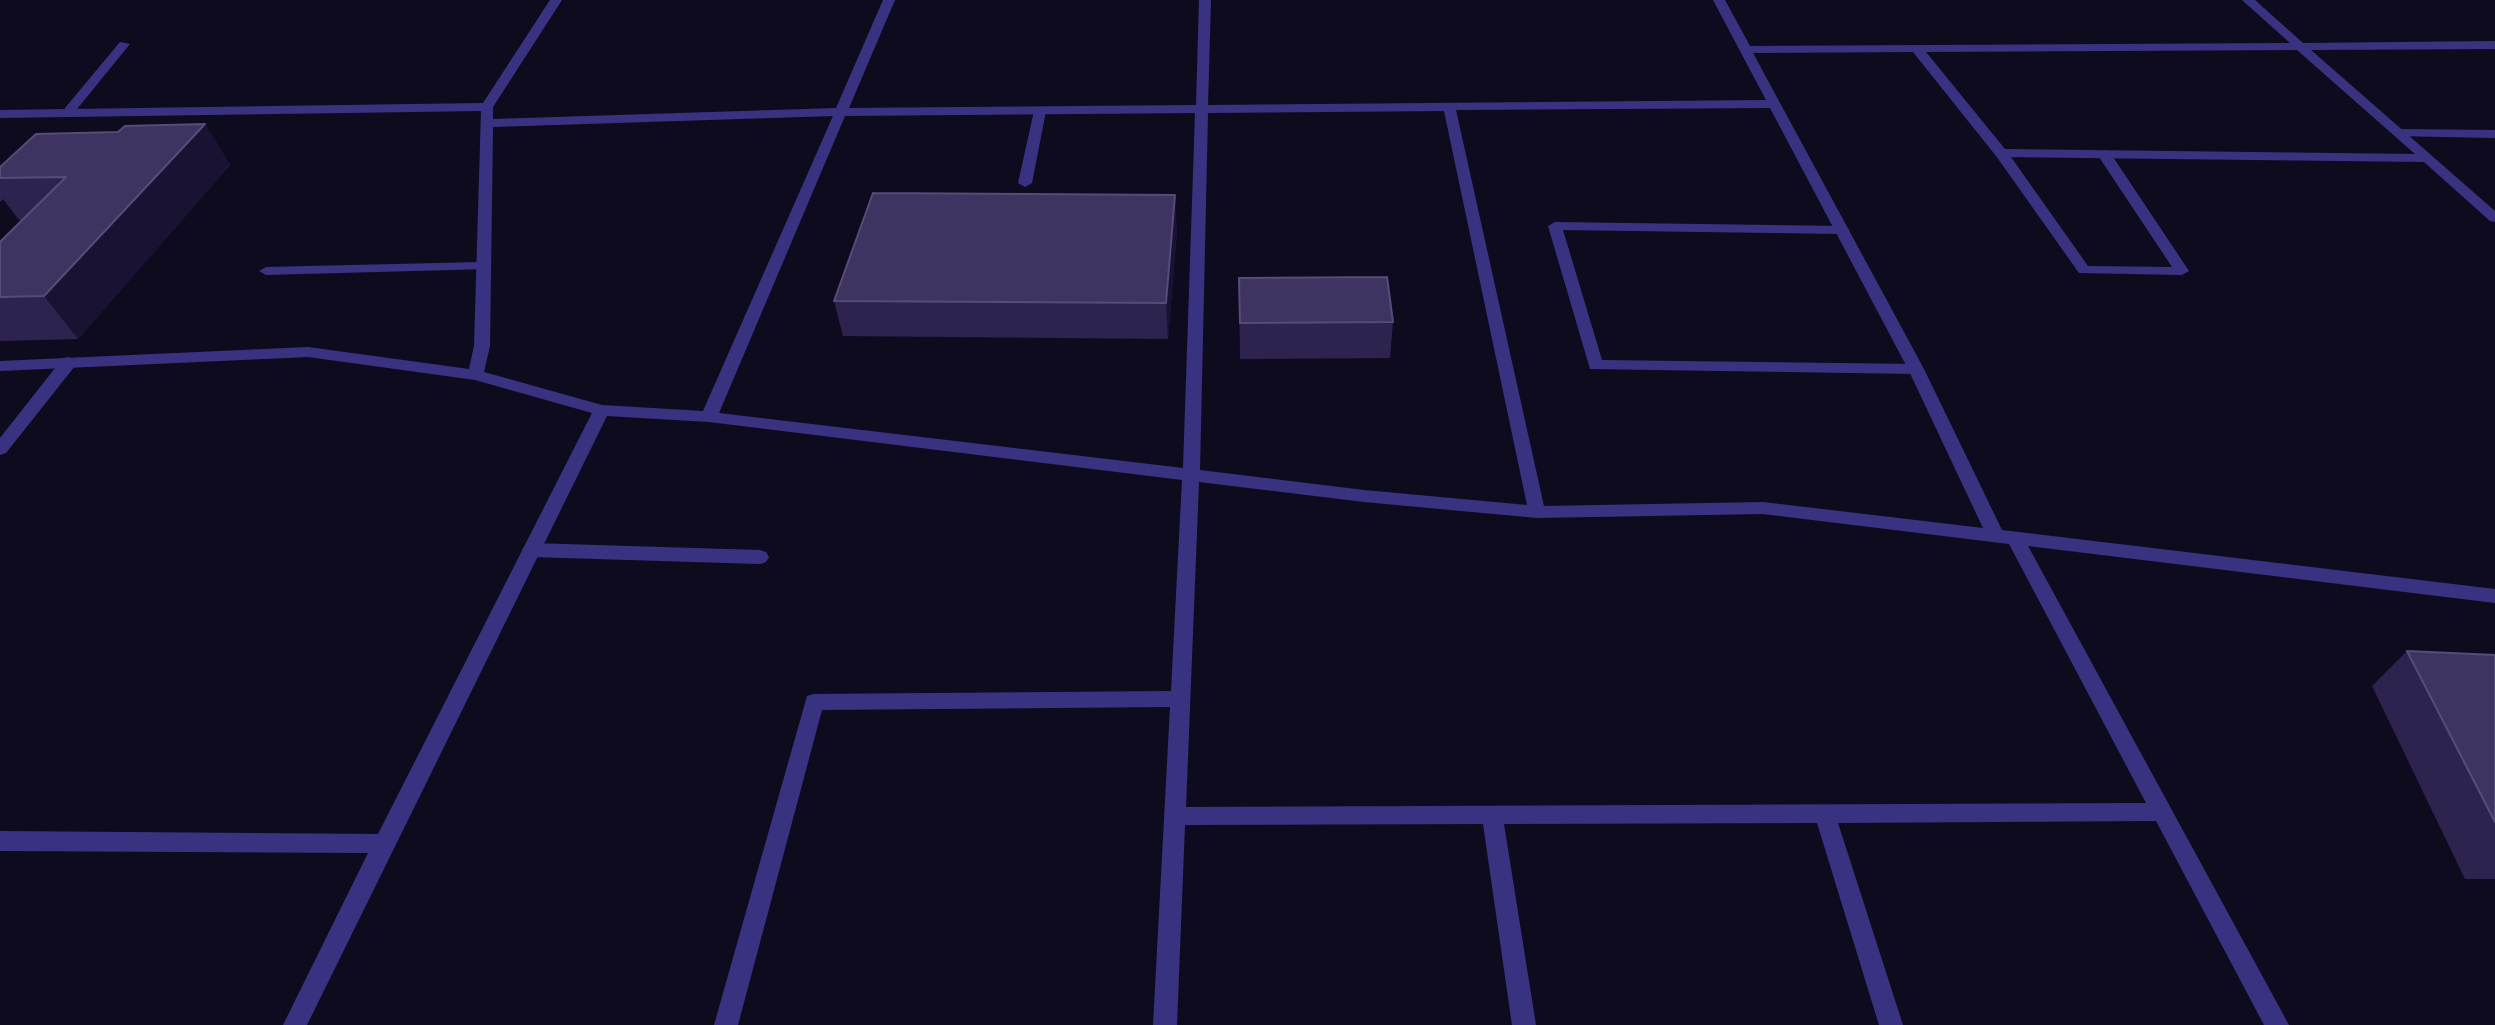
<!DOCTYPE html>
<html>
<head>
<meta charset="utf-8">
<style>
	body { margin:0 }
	canvas { display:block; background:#0f0b1f }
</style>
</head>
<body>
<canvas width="2495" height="1025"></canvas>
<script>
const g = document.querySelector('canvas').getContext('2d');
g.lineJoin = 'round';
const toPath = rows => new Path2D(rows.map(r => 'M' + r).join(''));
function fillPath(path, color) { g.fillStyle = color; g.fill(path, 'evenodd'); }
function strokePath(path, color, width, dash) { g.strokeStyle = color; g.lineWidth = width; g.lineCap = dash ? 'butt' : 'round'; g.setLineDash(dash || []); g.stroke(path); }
fillPath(toPath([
	[120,42,130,44,73,114,65,114,65,108,120,42],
	[1040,107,1046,111,1032,183,1025,187,1018,183,1034,111,1040,107],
	[2400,129,2495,130,2495,138,2395,136,2394,133,2400,129],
	[2001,149,2006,150,2088,266,2172,267,2097,154,2104,150,2109,151,2189,271,2182,275,2079,273,1994,153,2001,149],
	[1555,222,1843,226,1850,230,1843,234,1563,230,1602,360,1916,364,1924,369,1916,374,1590,369,1548,226,1555,222],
	[482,262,489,266,487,269,266,275,259,271,266,267,482,262],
	[69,357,77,362,75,366,6,453,0,455,0,438,63,358,69,357],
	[531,543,760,550,766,552,769,557,766,562,760,564,531,557,525,555,522,550,525,545,531,543]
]), '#393281');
fillPath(toPath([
	[550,0,562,0,493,107,493,119,836,108,883,0,895,0,849,108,1196,105,1199,0,1211,0,1208,105,1766,100,1713,0,1725,0,1750,46,2290,43,2242,0,2255,0,2303,43,2495,41,2495,49,2311,50,2495,211,2495,222,2490,221,2424,162,2001,157,1996,156,1913,52,1753,53,1924,369,2002,530,2495,589,2495,603,2028,546,2289,1025,2264,1025,2156,821,1838,823,1903,1025,1879,1025,1817,823,1504,824,1536,1025,1512,1025,1483,824,1185,825,1177,1025,1153,1025,1170,707,822,710,738,1025,714,1025,807,696,814,694,1171,691,1182,480,709,422,607,416,307,1025,283,1025,368,853,0,851,0,831,378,834,592,413,475,380,308,357,0,371,0,361,308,347,469,369,474,346,481,111,0,118,0,110,483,103,550,0],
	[2297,50,2415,154,2005,149,1926,52,2297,50],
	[1770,108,1908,369,1983,528,1763,502,1544,506,1456,110,1770,108],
	[1444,111,1527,505,1364,490,1200,470,1208,113,1444,111],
	[1195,113,1183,468,719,413,845,116,1195,113],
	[833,116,703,411,602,405,484,372,490,346,493,127,833,116],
	[1199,482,1364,502,1537,518,1763,514,2009,544,2146,803,1186,807,1199,482]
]), '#393281');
fillPath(toPath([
	[205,124,230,165,78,339,0,341,0,242,22,220,19,220,3,199,0,202,0,167,118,132],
	[1177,230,1168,339,843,336,834,301],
	[1239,278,1393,322,1390,358,1240,359],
	[2407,651,2495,655,2495,879,2465,879,2372,686]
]), '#2d234e');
fillPath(toPath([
	[205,124,230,165,78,339,44,296],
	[1175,195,1177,230,1168,339,1166,303]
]), '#1a1233');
const building = toPath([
	[205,124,44,296,0,297,0,242,66,177,0,178,0,167,36,134,118,132,125,126,205,124],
	[873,193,1175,195,1166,303,834,301,873,193],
	[1387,277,1393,322,1240,323,1239,278,1387,277],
	[2407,651,2495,655,2495,822,2407,651]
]);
fillPath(building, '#3f3461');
strokePath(building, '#564c7a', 2);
</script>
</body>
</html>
